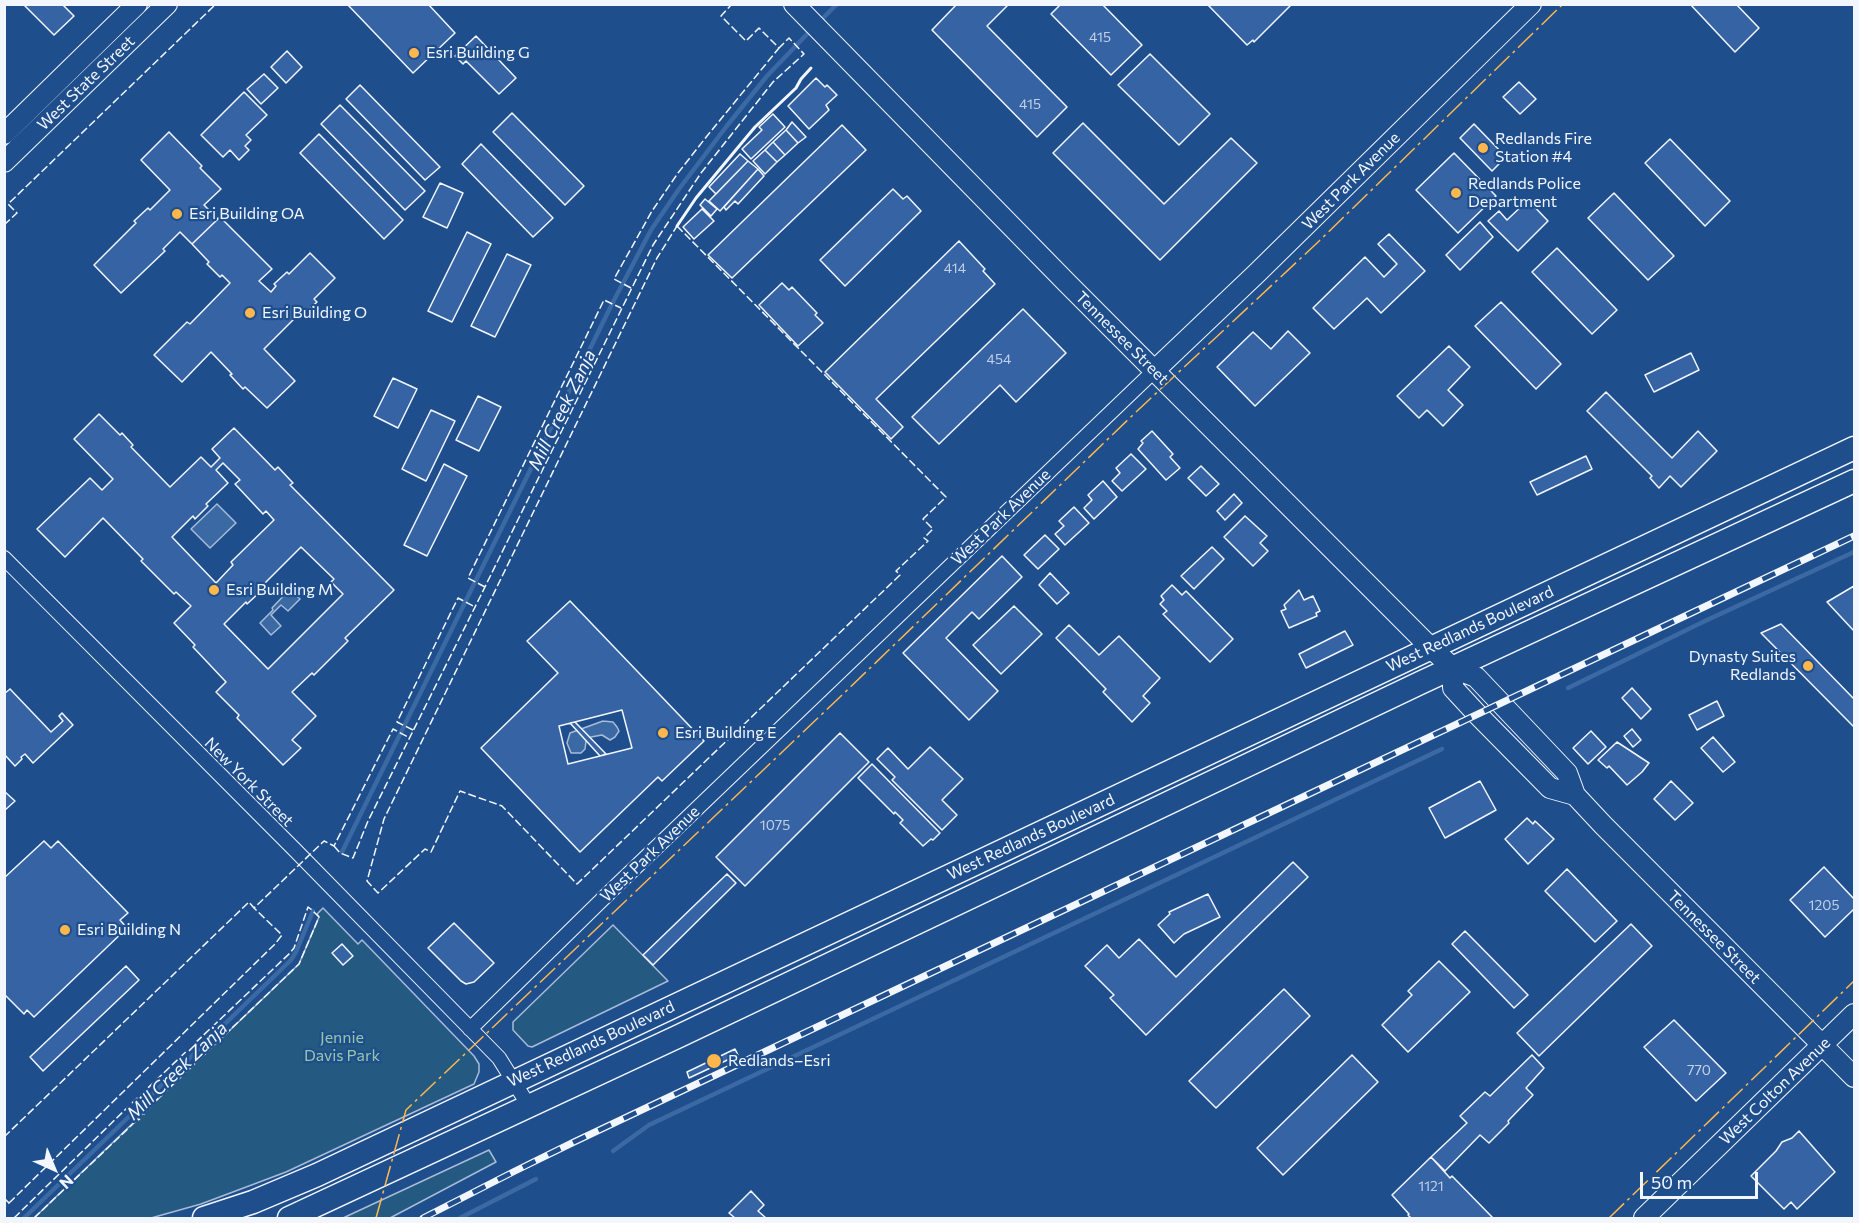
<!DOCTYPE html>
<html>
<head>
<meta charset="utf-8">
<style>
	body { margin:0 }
	#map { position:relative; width:1859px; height:1223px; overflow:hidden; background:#1f4e8c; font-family:Commissioner,sans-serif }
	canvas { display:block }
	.frame { position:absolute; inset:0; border:6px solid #f2f6ff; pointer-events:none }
	.north { position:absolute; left:24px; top:1139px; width:60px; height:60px; -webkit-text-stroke:4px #1f4e8c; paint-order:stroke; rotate:136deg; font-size:16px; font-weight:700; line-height:24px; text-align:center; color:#f2f6ff }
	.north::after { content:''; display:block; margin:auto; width:21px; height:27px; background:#f2f6ff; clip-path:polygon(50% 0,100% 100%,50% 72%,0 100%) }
	.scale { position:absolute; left:1640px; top:1172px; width:118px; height:27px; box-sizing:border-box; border:3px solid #f2f6ff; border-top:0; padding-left:8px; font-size:18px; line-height:21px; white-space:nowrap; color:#f2f6ff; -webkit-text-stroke:4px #1f4e8c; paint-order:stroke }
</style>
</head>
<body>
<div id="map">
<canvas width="1859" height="1223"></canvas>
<div class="frame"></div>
<div class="north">N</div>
<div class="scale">50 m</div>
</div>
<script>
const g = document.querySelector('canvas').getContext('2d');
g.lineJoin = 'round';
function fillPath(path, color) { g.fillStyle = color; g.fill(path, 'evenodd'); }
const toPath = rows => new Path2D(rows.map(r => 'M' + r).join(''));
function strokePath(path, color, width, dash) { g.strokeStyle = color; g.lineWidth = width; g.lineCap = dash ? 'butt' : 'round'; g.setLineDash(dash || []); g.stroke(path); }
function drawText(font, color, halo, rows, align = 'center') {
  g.font = font + ' Commissioner,sans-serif'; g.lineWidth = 4.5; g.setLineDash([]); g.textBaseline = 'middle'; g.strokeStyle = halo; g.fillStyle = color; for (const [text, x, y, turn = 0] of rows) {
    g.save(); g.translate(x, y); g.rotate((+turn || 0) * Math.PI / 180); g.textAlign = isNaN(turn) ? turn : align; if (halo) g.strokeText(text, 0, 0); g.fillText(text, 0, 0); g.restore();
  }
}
const green = toPath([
	[323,908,358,944,362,940,474,1056,479,1064,479,1072,474,1084,286,1172,201,1204,151,1218,34,1218,299,964,319,917,317,914,323,908],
	[613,925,668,981,532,1047,528,1046,513,1030,513,1022,613,925],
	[489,1150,496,1162,390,1218,343,1218,489,1150]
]);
fillPath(green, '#245a82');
strokePath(green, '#a8bbd7', 1.5);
const water = toPath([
	[217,504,236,523,210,548,191,529,217,504],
	[290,589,300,599,288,611,281,605,271,615,281,626,271,635,260,623,273,610,272,608,290,589],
	[603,721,613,722,617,727,619,731,615,737,610,740,602,735,591,737,586,741,585,749,581,753,571,753,567,743,570,733,603,721]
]);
fillPath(water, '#3b69a3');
strokePath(water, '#a8bbd7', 1.5);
strokePath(toPath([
	[819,22,837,4],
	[1568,688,1705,621,1854,552],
	[342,852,612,304,651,230,679,189,726,127,767,76,811,30],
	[613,1151,649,1125,1442,749],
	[24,1218,291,960,296,952,313,911],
	[460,1218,536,1179]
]), '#3b69a3', 4.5);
const building = toPath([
	[23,4,62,4,74,16,54,35,23,4],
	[347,4,428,4,455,33,413,73,347,4],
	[957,4,1009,4,987,26,1067,107,1037,137,932,30,957,4],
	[1061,4,1102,4,1142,45,1111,75,1051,14,1061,4],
	[1207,4,1292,4,1254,42,1253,40,1247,45,1207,4],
	[1690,4,1736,4,1759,28,1735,52,1690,4],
	[476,36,516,78,499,94,466,61,463,64,455,56,476,36],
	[287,51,302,67,286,83,271,67,287,51],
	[1150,54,1210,114,1179,145,1118,85,1150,54],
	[264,74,278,88,261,104,247,89,264,74],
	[816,78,825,87,827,85,837,95,826,105,829,110,809,129,788,106,816,78],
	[1519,82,1536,99,1520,114,1503,97,1519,82],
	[360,85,440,167,425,180,346,99,360,85],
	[244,92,267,115,246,135,251,140,245,146,249,150,239,160,230,150,223,157,201,135,244,92],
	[340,105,425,191,405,210,321,124,340,105],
	[512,113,584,186,565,205,493,132,512,113],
	[773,114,785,127,751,159,742,149,762,130,759,127,773,114],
	[792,122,806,137,798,143,786,130,792,122],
	[1083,123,1164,204,1231,138,1257,163,1160,260,1053,153,1083,123],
	[1474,124,1506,157,1492,171,1460,138,1474,124],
	[842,125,866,150,732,278,708,255,842,125],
	[786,130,798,143,785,155,773,142,786,130],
	[169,132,202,166,200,168,221,189,204,205,218,219,192,244,180,232,163,249,165,251,121,293,94,265,136,223,134,221,148,208,150,210,170,190,141,160,169,132],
	[319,134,403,220,384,239,300,153,319,134],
	[1670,139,1730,201,1705,226,1645,163,1670,139],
	[773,142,785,155,777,162,765,150,773,142],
	[481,144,553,218,533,237,462,164,481,144],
	[765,150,777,162,765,174,753,161,765,150],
	[1454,153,1496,196,1458,233,1416,190,1454,153],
	[740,154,748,161,716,194,709,187,740,154],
	[748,161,758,169,720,211,709,201,748,161],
	[758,169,764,176,738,204,735,201,726,210,724,207,758,169],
	[440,183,463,193,447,228,423,217,440,183],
	[893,189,903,199,907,196,921,211,845,286,820,260,893,189],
	[1614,193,1674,256,1648,280,1588,218,1614,193],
	[705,199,717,209,711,216,700,205,705,199],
	[1528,200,1548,221,1518,251,1488,221,1499,211,1507,220,1528,200],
	[702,209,714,221,694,239,683,227,702,209],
	[220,217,272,269,259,281,271,292,276,286,274,284,287,272,289,274,310,253,335,278,314,299,317,302,304,314,301,312,264,349,295,381,267,408,245,387,243,389,230,375,232,374,211,352,182,382,154,355,187,322,190,324,230,283,222,275,220,277,207,264,209,262,192,244,220,217],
	[1480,222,1493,237,1460,270,1446,255,1480,222],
	[467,232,491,244,452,322,428,311,467,232],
	[1389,234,1425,271,1381,313,1367,298,1334,329,1313,308,1365,257,1384,277,1397,264,1378,244,1389,234],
	[959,241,985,269,983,271,995,284,876,399,903,427,891,439,825,372,959,241],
	[1557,248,1617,310,1592,334,1532,272,1557,248],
	[507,254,531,265,495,337,471,326,507,254],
	[782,283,789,290,792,287,817,313,815,315,823,323,798,346,759,305,782,283],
	[1501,302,1561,364,1536,389,1475,326,1501,302],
	[1023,309,1066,353,1016,402,1000,385,939,444,912,417,1023,309],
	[1288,331,1310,353,1255,406,1217,367,1253,332,1271,349,1288,331],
	[1449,346,1470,367,1448,390,1463,405,1443,426,1427,410,1419,418,1397,396,1449,346],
	[1691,353,1699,370,1654,392,1645,375,1691,353],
	[393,378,417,389,398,428,374,416,393,378],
	[1606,392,1672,458,1698,431,1717,451,1681,487,1670,476,1659,488,1650,478,1652,476,1587,411,1606,392],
	[478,396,501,407,479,451,456,440,478,396],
	[431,410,455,421,426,481,402,469,431,410],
	[99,414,120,435,122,433,133,445,131,447,170,487,201,457,211,467,220,458,212,449,234,428,275,470,278,467,293,483,290,485,394,590,345,638,348,641,314,675,312,673,292,692,316,716,292,740,301,748,283,765,237,718,239,715,216,692,226,682,193,647,195,645,174,623,191,606,176,592,174,594,141,561,143,559,103,518,65,557,37,529,90,478,102,490,113,479,74,439,99,414],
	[223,463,240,480,235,484,263,514,266,511,274,520,231,562,233,565,216,583,172,537,193,516,195,519,208,506,206,504,228,483,216,470,223,463],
	[301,547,334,579,331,582,343,594,268,669,224,624,246,602,247,604,260,592,258,590,301,547],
	[1152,431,1173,454,1170,457,1180,468,1166,480,1138,449,1143,443,1141,441,1152,431],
	[1131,454,1146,469,1122,491,1112,481,1120,473,1116,468,1131,454],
	[1586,456,1592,469,1537,495,1530,482,1586,456],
	[444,464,467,476,427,556,404,545,444,464],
	[1201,466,1219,484,1206,496,1188,478,1201,466],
	[1103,481,1117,497,1094,519,1084,508,1092,500,1088,495,1103,481],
	[1234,494,1242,503,1225,520,1217,511,1234,494],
	[1074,507,1089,523,1065,545,1055,534,1064,526,1059,521,1074,507],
	[1245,516,1267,536,1260,543,1268,551,1253,566,1224,537,1245,516],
	[1045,535,1059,549,1038,569,1024,555,1045,535],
	[1212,547,1224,559,1194,589,1181,576,1212,547],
	[1002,556,1022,577,979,619,972,612,946,638,998,691,969,720,903,653,1002,556],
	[1050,573,1069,593,1057,604,1039,585,1050,573],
	[1172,585,1182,595,1186,591,1233,639,1210,662,1163,614,1167,611,1160,604,1164,600,1161,596,1172,585],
	[1854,586,1854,631,1827,602,1854,586],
	[1299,590,1304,600,1313,596,1320,611,1316,613,1317,616,1289,628,1281,611,1286,609,1284,605,1299,590],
	[570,601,704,741,662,781,658,777,580,852,481,748,558,673,527,641,570,601],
	[622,710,632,748,568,764,559,726,622,710],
	[1014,606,1042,634,1001,674,973,645,1014,606],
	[1781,624,1854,699,1854,727,1761,633,1781,624],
	[1069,625,1099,655,1119,636,1160,678,1143,696,1150,703,1132,722,1103,692,1106,689,1056,638,1069,625],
	[1345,631,1353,645,1306,668,1299,654,1345,631],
	[1632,688,1651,709,1641,719,1622,698,1632,688],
	[10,689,51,732,63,721,59,716,62,713,73,725,33,763,25,754,21,757,22,759,15,766,4,754,4,694,10,689],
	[1717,701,1724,716,1697,730,1689,715,1717,701],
	[575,722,606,754,600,756,570,723,575,722],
	[1632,729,1641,740,1633,747,1624,736,1632,729],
	[1591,731,1606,747,1588,764,1573,748,1591,731],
	[840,733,869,762,745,886,716,857,840,733],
	[1713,737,1735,762,1723,772,1701,748,1713,737],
	[1617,742,1649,763,1642,772,1627,785,1609,766,1607,768,1598,760,1617,742],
	[930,747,963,779,942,800,957,815,942,830,892,780,895,777,877,759,888,748,908,769,930,747],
	[872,764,940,833,933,840,931,839,923,846,900,823,903,820,895,812,894,814,858,778,872,764],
	[1480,781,1496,810,1445,838,1429,808,1480,781],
	[1671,781,1693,803,1675,820,1654,799,1671,781],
	[4,791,15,801,4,811,4,791],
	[1527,818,1533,824,1535,821,1554,839,1528,864,1505,839,1527,818],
	[44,841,51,848,58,841,128,913,120,920,127,928,34,1017,27,1010,24,1014,4,994,4,878,44,841],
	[1293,862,1308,877,1146,1035,1110,998,1114,995,1085,966,1107,945,1119,958,1139,939,1176,977,1293,862],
	[1824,867,1854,899,1854,909,1825,937,1790,900,1824,867],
	[1567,869,1617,921,1595,942,1545,891,1567,869],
	[727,874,736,883,653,965,643,955,727,874],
	[1208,894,1220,917,1184,934,1174,943,1158,925,1170,914,1169,912,1208,894],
	[454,923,494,963,474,982,466,984,461,981,428,948,454,923],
	[1631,924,1652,946,1539,1056,1517,1033,1631,924],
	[1465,931,1528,995,1514,1008,1452,944,1465,931],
	[342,944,353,956,343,965,332,953,342,944],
	[1439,961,1470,992,1408,1052,1382,1025,1412,995,1408,991,1439,961],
	[126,966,139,980,43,1071,30,1057,126,966],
	[1284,989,1310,1016,1216,1108,1189,1081,1284,989],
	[1674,1020,1726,1073,1696,1101,1644,1047,1674,1020],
	[735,1049,738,1055,689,1078,687,1072,735,1049],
	[1352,1055,1378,1082,1283,1175,1257,1148,1352,1055],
	[1532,1055,1544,1068,1526,1088,1533,1095,1508,1121,1509,1123,1489,1143,1480,1135,1445,1171,1431,1157,1467,1123,1460,1116,1485,1092,1490,1096,1532,1055],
	[1799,1131,1835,1172,1797,1209,1791,1202,1784,1209,1751,1176,1776,1151,1782,1142,1792,1138,1799,1131],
	[1431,1157,1450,1178,1452,1176,1493,1218,1411,1218,1408,1215,1409,1214,1392,1195,1431,1157],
	[751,1191,764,1205,758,1211,766,1218,735,1218,729,1213,751,1191]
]);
fillPath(building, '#3563a3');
strokePath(building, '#f2f6ff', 1.5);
const street = toPath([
	[4,558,295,850,499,1058,529,1106],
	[470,1029,616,886,1155,370]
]);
const secondary = toPath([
	[794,4,1067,283,1431,648,1453,668,1476,677,1567,773,1575,795,1603,825,1854,1077],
	[4,134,137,4],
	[4,162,167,4],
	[1155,370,1256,274,1531,4],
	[1453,668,1453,688,1477,714,1550,788,1575,795],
	[1644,1218,1854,1014]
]);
const primary = toPath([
	[204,1218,253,1202,317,1175,1854,448],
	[289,1218,677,1037,1420,683,1854,481]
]);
strokePath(street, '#f2f6ff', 16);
strokePath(secondary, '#f2f6ff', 22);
strokePath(primary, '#f2f6ff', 25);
strokePath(street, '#1f4e8c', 14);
strokePath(secondary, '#1f4e8c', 20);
strokePath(primary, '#1f4e8c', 22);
const rail = toPath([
	[423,1218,515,1171,574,1142,1854,536]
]);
strokePath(rail, '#f2f6ff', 7);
strokePath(rail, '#1f4e8c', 4.5, [14]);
strokePath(toPath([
	[4,225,17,213,8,204,216,4],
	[677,226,946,497,923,519,933,529,924,538,928,541,896,571,900,575,577,884,502,806,460,791,431,852,425,849,378,893,367,881,384,819,657,258,677,226],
	[631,288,614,279,652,211,678,173,707,136,779,48,759,28,746,41,721,16,732,4],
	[485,587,468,578,604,300,621,308],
	[413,730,397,722,458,598,475,607],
	[334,846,340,853,353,858,368,821,480,597,653,245,701,173,773,82,804,54,789,38,779,48],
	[132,1103,290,953,294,948,308,907,312,910,319,917,299,964,145,1111,144,1115],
	[4,1137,249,902,254,908,324,841,334,846,393,729,410,738],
	[4,1198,9,1203,4,1207],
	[9,1203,275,944,282,935,254,908],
	[14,1218,128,1107],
	[34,1218,136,1121,140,1119]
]), '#f2f6ff', 1.5, [8, 3]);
strokePath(toPath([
	[677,226,696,198,740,145,755,127,796,88,801,79,811,68]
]), '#f2f6ff', 3);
strokePath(toPath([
	[376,1218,406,1110,840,697,1136,412,1316,244,1563,4],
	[1609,1218,1854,981]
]), '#ffb74d', 1.5, [21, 4.5, 3, 4.5]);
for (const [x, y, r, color] of [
	[414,53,6,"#ffb74d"],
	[1483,148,6,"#ffb74d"],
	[1456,193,6,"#ffb74d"],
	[177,214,6,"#ffb74d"],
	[250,313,6,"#ffb74d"],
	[214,590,6,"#ffb74d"],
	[1808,666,6,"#ffb74d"],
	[663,733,6,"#ffb74d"],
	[65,930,6,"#ffb74d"],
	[714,1061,8,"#ffb74d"]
]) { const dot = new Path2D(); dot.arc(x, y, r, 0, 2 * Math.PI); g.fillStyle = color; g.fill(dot); strokePath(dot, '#1f4e8c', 2); }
drawText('14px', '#c3d1e8', null, [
	["415",1100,37],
	["415",1030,104],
	["414",955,268],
	["454",999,359],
	["1075",775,825],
	["1205",1824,905],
	["770",1699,1070],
	["1121",1431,1186]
]);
drawText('16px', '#f2f6ff', '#1f4e8c', [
	["Esri Building G",426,53],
	["Redlands Fire",1495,139],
	["Station #4",1495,157],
	["Redlands Police",1468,184],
	["Department",1468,202],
	["Esri Building OA",189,214],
	["Esri Building O",262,313],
	["Esri Building M",226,590],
	["Dynasty Suites",1796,657,"right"],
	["Redlands",1796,675,"right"],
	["Esri Building E",675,733],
	["Esri Building N",77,930],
	["Redlands–Esri",728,1061]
], 'left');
drawText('16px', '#f2f6ff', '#1f4e8c', [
	["West State Street",86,83,-44],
	["West Park Avenue",1351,181,-45],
	["Tennessee Street",1122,338,45],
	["West Park Avenue",1001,517,-44],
	["West Redlands Boulevard",1470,629,-25],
	["New York Street",249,782,45],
	["West Redlands Boulevard",1031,837,-25],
	["West Park Avenue",650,854,-44],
	["Tennessee Street",1714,937,45],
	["West Redlands Boulevard",591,1044,-25],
	["West Colton Avenue",1775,1091,-44]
]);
drawText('16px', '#97c8a6', '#1f4e8c', [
	["Jennie",342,1038],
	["Davis Park",342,1056]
]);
drawText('italic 18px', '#f2f6ff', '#1f4e8c', [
	["Mill Creek Zanja",562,410,-64],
	["Mill Creek Zanja",177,1071,-44]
]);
</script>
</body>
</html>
